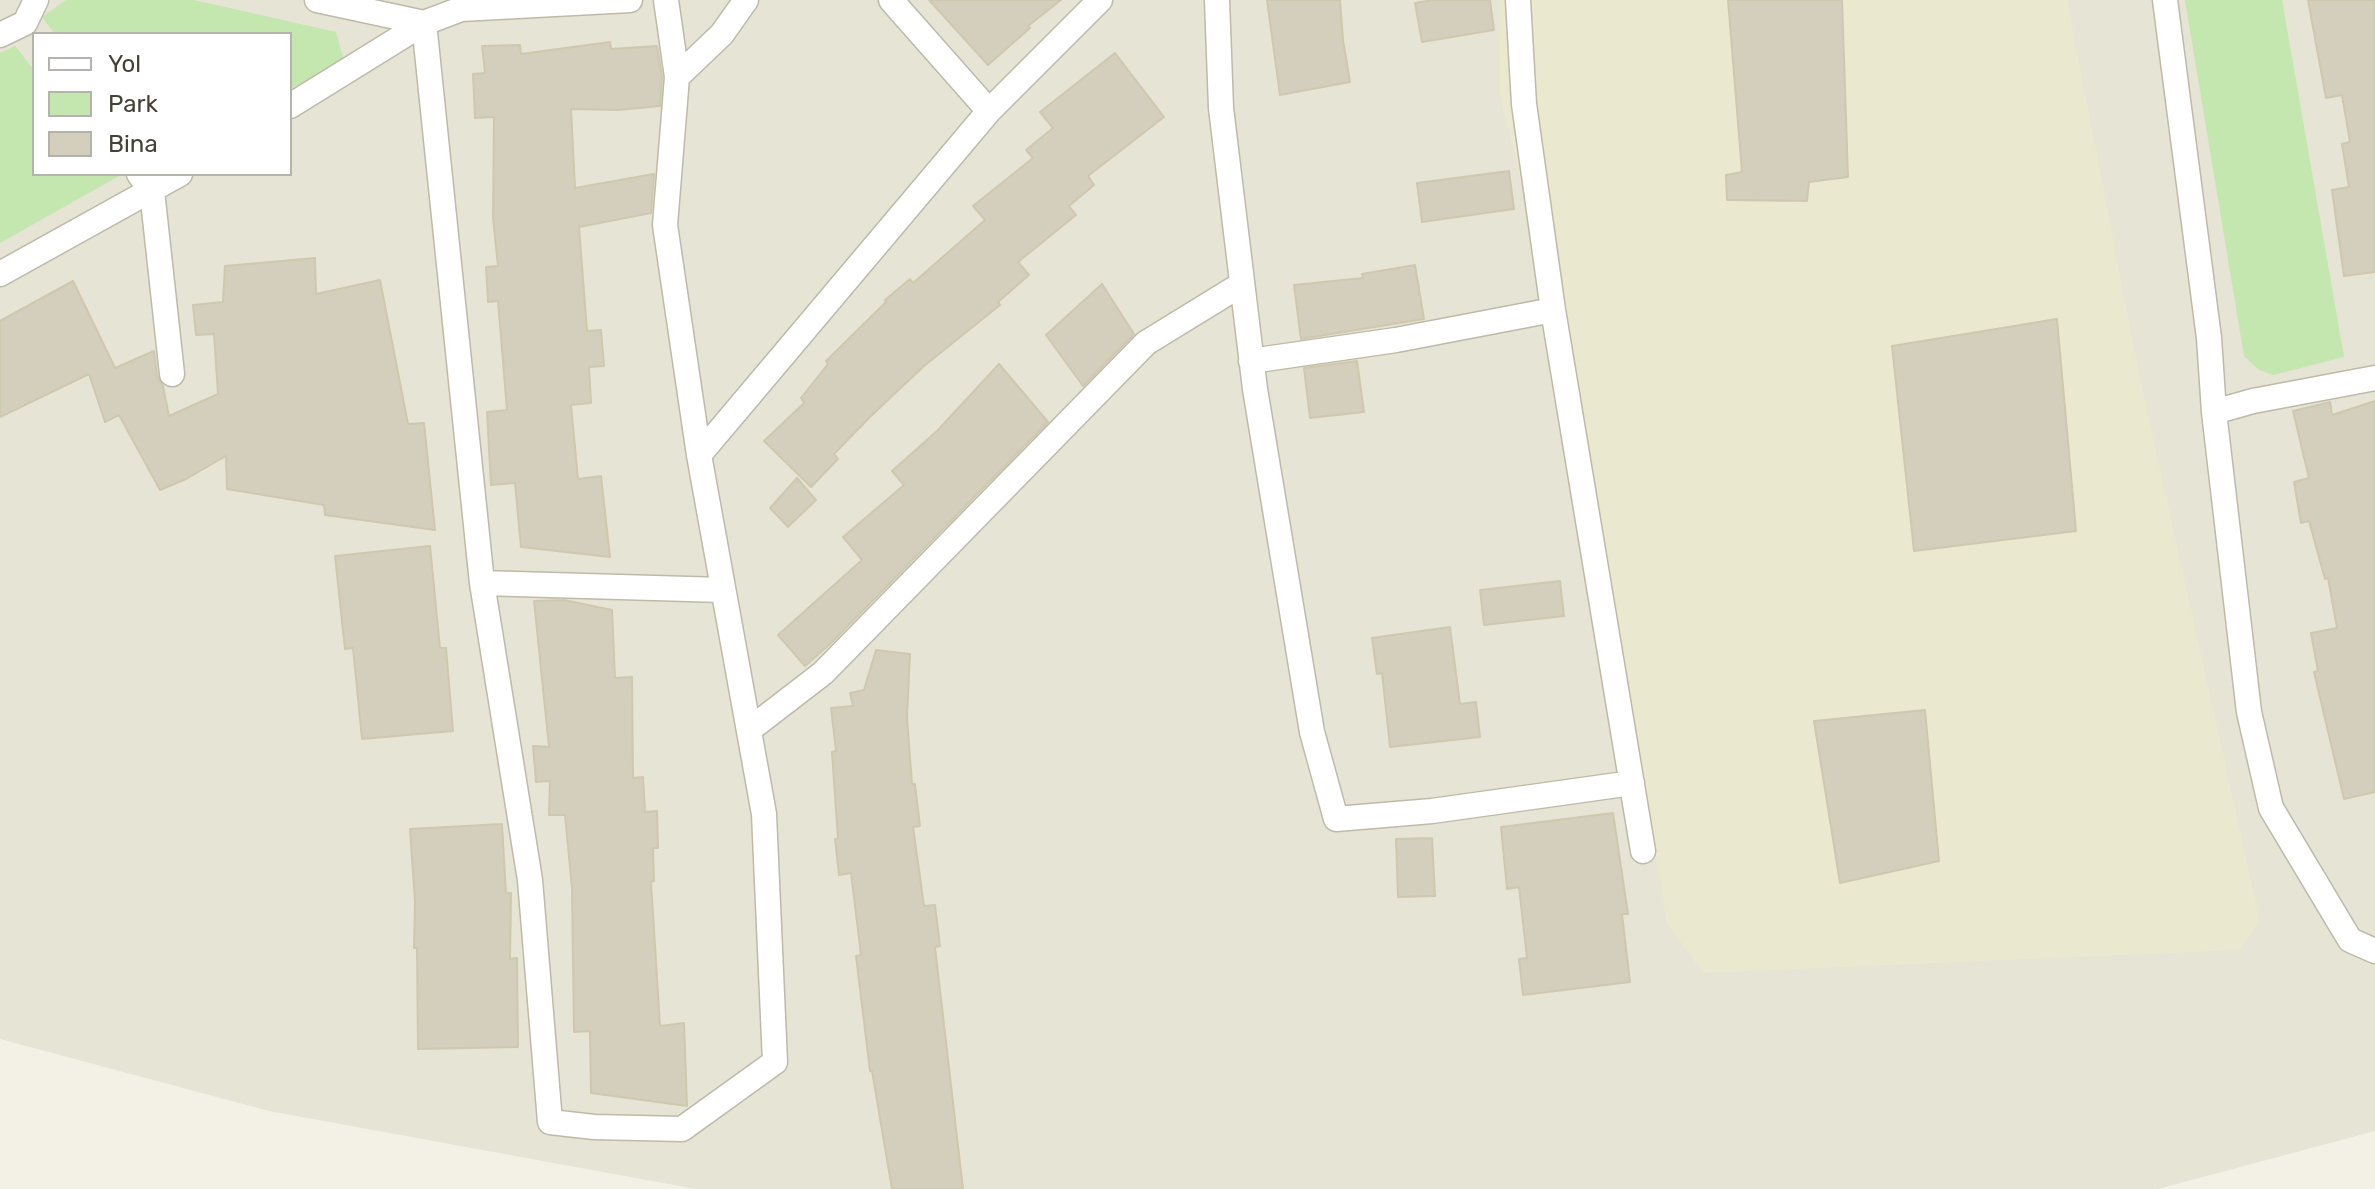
<!DOCTYPE html>
<html>
<head>
<meta charset="utf-8">
<style>
	body { margin:0 }
	#map { position:relative; width:2375px; height:1189px; overflow:hidden; background:#f3f1e6; font-family:Rubik,sans-serif }
	canvas { display:block }
	.legend { position:absolute; left:32px; top:32px; width:260px; height:144px; box-sizing:border-box; background:#fff; border:2px solid #b5b3ae; margin:0; padding:10px 14px; list-style:none; font-size:24px; color:#454235 }
	.legend li { display:flex; align-items:center; gap:16px; height:40px }
	.legend b { width:40px; border:2px solid #b5b3ae }
</style>
</head>
<body>
<div id="map">
<canvas width="2375" height="1189"></canvas>
<ul class="legend">
<li><b style="height:10px;background:#fff"></b>Yol</li>
<li><b style="height:22px;background:#c4e6af"></b>Park</li>
<li><b style="height:22px;background:#d4cebc"></b>Bina</li>
</ul>
</div>
<script>
const g = document.querySelector('canvas').getContext('2d');
g.lineJoin = 'round';
function fillPath(path, color) { g.fillStyle = color; g.fill(path, 'evenodd'); }
const toPath = rows => new Path2D(rows.map(r => 'M' + r).join(''));
function strokePath(path, color, width, dash) { g.strokeStyle = color; g.lineWidth = width; g.lineCap = dash ? 'butt' : 'round'; g.setLineDash(dash || []); g.stroke(path); }
fillPath(toPath([
	[0,0,2375,0,2375,1131,2158,1189,696,1189,269,1111,0,1039],
	[34,34,290,34,290,174,34,174]
]), '#e6e4d4');
fillPath(toPath([
	[1499,0,2067,0,2137,364,2260,922,2239,950,1703,973,1667,923,1589,452,1500,97]
]), '#ebe8d0');
fillPath(toPath([
	[66,0,194,0,336,32,344,61,290,89,290,34,55,34,42,17],
	[2185,0,2282,0,2344,357,2273,375,2259,370,2244,356],
	[15,46,34,70,34,174,119,176,0,243,0,53]
]), '#c4e6af');
const building = toPath([
	[929,0,1061,0,1028,26,1030,28,988,65,929,0],
	[1267,0,1340,0,1343,40,1350,82,1280,95,1267,0],
	[1433,0,1490,0,1494,30,1422,42,1415,3,1433,0],
	[1728,0,1842,0,1848,177,1809,182,1807,201,1727,200,1726,175,1742,172,1728,0],
	[2308,0,2375,0,2375,272,2344,276,2332,190,2349,187,2342,144,2350,142,2342,95,2326,98,2308,0],
	[610,42,611,49,657,46,662,77,660,106,618,110,571,109,575,188,654,174,651,213,579,227,587,331,601,330,604,366,589,367,591,403,571,405,578,479,601,476,610,557,521,547,515,483,491,485,487,412,507,410,498,301,488,302,486,267,498,266,493,218,494,117,475,118,473,74,485,73,482,46,520,45,521,54,610,42],
	[1115,53,1164,117,1088,176,1094,185,1069,206,1076,215,1018,262,1029,275,998,302,1000,305,924,366,871,416,834,454,838,459,811,487,764,441,804,403,801,398,828,364,826,361,886,302,885,300,910,279,913,283,985,220,973,206,1033,158,1026,150,1053,128,1040,112,1115,53],
	[1509,171,1514,209,1422,222,1417,183,1509,171],
	[315,258,316,294,380,280,408,424,424,423,435,530,325,515,324,505,227,489,226,456,186,479,160,490,119,415,105,422,89,374,0,417,0,321,73,281,115,368,154,351,157,376,163,386,169,416,218,394,214,334,196,335,193,305,223,302,225,266,315,258],
	[1415,265,1424,319,1301,339,1294,285,1363,278,1362,274,1415,265],
	[1102,284,1134,334,1083,386,1046,335,1102,284],
	[2057,319,2076,531,1914,551,1892,346,2057,319],
	[1357,361,1364,412,1310,418,1304,368,1357,361],
	[999,364,1048,422,830,644,805,666,778,635,862,560,843,537,904,485,892,471,937,431,999,364],
	[2375,401,2375,792,2344,799,2314,672,2318,671,2311,633,2337,628,2328,578,2325,579,2309,521,2301,523,2294,482,2309,478,2293,411,2330,402,2332,415,2375,401],
	[797,478,816,500,788,527,770,508,797,478],
	[430,546,440,648,446,648,453,731,362,739,353,648,345,649,335,556,430,546],
	[1560,581,1564,616,1484,625,1480,590,1560,581],
	[564,600,612,610,615,678,632,677,633,778,643,777,645,812,657,811,658,848,653,848,654,881,651,882,660,1026,684,1023,687,1106,591,1093,590,1031,574,1032,572,888,565,815,549,815,550,781,536,782,533,746,549,747,534,601,564,600],
	[1450,627,1460,704,1476,702,1480,737,1390,747,1382,673,1377,674,1372,638,1450,627],
	[876,650,910,654,907,717,912,784,915,784,920,826,913,827,924,906,935,905,940,946,935,947,963,1189,892,1189,872,1071,870,1071,856,956,861,955,851,873,839,875,835,839,838,839,832,752,836,751,831,708,853,706,850,693,864,690,876,650],
	[1925,710,1939,861,1840,883,1814,721,1925,710],
	[1613,813,1628,914,1622,914,1630,982,1523,995,1519,959,1527,958,1519,887,1507,889,1501,827,1613,813],
	[502,824,506,893,511,893,510,959,517,958,518,1047,418,1049,417,948,414,948,415,902,410,829,502,824],
	[1432,838,1435,896,1398,897,1396,839,1432,838]
]);
fillPath(building, '#d4cebc');
strokePath(building, '#cec8af', 2);
const minor = toPath([
	[317,0,424,23,482,583,530,880,550,1122,594,1127,682,1129,775,1062,764,814,699,455,665,225,677,77,666,0],
	[891,0,989,111],
	[1217,0,1221,108,1255,389,1312,732,1336,819,1432,811,1632,783],
	[1518,0,1524,104,1553,310,1643,851],
	[2165,0,2209,338,2214,412,2249,712,2271,808,2350,940,2375,951],
	[0,35,25,23,36,0],
	[677,77,722,34,746,0],
	[290,106,424,23,461,9,630,0],
	[139,174,152,191,172,374],
	[0,274,180,174],
	[1251,361,1396,340,1553,310],
	[2214,412,2253,401,2375,378],
	[699,455,989,111,1100,0],
	[482,583,723,590],
	[749,730,823,673,1146,343,1242,284]
]);
strokePath(minor, '#bebaa9', 27);
strokePath(minor, '#fff', 24);
</script>
</body>
</html>
